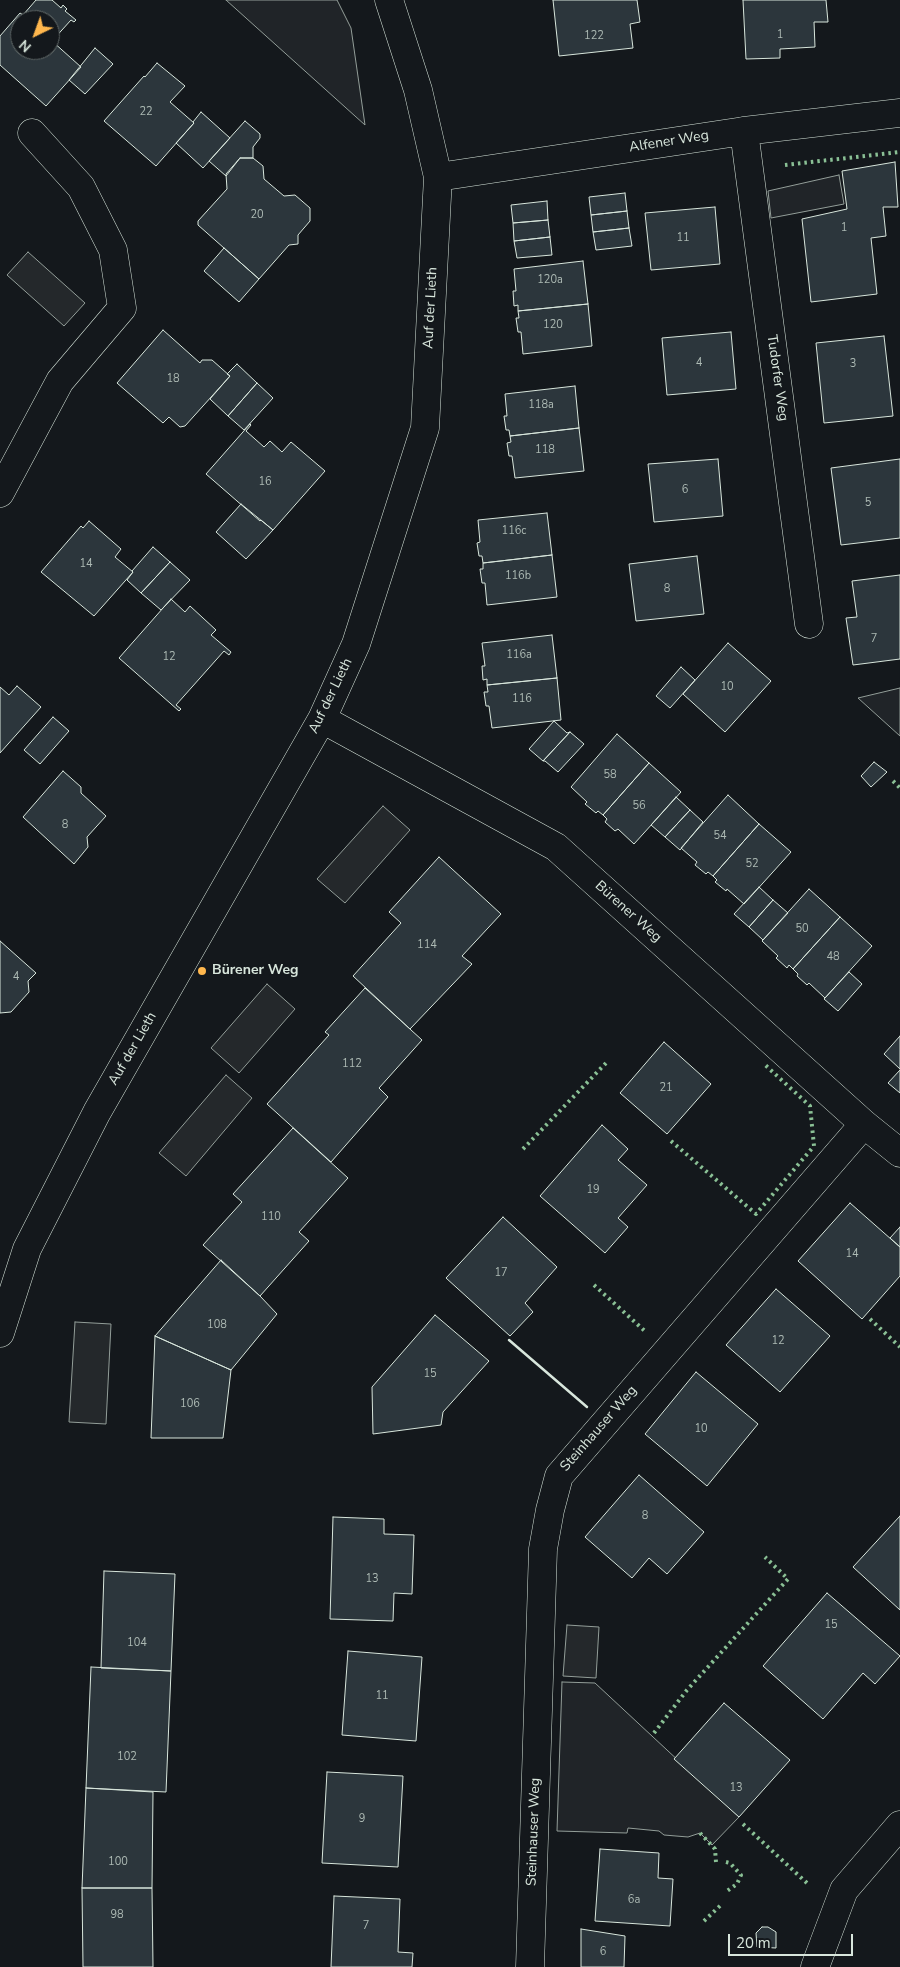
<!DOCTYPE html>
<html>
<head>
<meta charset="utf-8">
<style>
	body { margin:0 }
	#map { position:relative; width:900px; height:1967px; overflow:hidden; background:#14181c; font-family:"Nunito Sans",sans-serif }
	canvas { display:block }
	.north { position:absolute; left:10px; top:10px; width:50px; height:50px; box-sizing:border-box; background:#14181c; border:1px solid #626a69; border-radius:50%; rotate:222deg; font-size:14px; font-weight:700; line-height:20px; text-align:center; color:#d8e6dc }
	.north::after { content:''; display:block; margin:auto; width:18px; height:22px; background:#ffb74d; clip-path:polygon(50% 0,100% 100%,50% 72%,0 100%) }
	.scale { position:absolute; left:728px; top:1934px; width:125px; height:22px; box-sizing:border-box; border:2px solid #d8e6dc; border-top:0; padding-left:6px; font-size:15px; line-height:18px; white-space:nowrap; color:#d8e6dc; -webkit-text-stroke:4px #14181c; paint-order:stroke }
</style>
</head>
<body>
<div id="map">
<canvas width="900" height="1967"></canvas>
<div class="north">N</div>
<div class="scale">20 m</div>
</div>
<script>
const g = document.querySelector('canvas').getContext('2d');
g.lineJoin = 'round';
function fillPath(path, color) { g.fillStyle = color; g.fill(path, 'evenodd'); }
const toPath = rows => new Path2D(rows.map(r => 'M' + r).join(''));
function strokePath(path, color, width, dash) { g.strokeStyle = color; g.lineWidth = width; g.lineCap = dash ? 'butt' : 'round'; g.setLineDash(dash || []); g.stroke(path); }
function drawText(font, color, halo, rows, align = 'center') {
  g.font = font + ' "Nunito Sans",sans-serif'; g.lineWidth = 4; g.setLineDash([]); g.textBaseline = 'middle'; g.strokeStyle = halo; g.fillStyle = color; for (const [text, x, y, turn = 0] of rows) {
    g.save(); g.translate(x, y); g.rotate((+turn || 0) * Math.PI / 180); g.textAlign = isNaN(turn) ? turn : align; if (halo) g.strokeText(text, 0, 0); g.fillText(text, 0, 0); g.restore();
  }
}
const green = toPath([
	[226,0,337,0,351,28,365,125,226,0],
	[839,175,844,204,771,218,768,191,839,175],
	[900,688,900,736,858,698,900,688],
	[562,1682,595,1683,739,1817,712,1845,700,1833,688,1837,664,1835,659,1831,628,1828,627,1833,557,1831,562,1682]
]);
fillPath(green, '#202428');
strokePath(green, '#939e99', 1);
const parking = toPath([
	[28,252,85,303,64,326,7,275,28,252],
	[383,806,410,830,345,903,317,879,383,806],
	[267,984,295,1009,239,1073,211,1048,267,984],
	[226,1075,252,1098,186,1176,159,1153,226,1075],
	[75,1322,111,1324,106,1424,69,1422,75,1322],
	[567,1625,599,1627,596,1678,563,1676,567,1625]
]);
fillPath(parking, '#24282b');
strokePath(parking, '#939e99', 1);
const building = toPath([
	[36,0,52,0,61,8,63,5,67,9,65,11,76,20,74,22,71,20,52,41,81,67,46,106,0,65,0,36,20,13,23,15,36,0],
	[20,20,50,20,50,50,20,50,20,20],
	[553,0,637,0,640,22,630,24,633,48,559,56,553,0],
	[743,0,826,0,828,22,814,22,815,47,780,49,780,58,746,59,743,0],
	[95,48,113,64,85,94,69,80,95,48],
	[157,63,185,86,170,102,194,123,156,166,104,121,144,76,145,77,157,63],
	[201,112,230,138,203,168,176,143,194,123,193,122,201,112],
	[245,121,260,134,260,138,253,147,253,158,240,158,226,176,209,161,245,121],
	[240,158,253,158,263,166,264,179,284,196,295,195,310,208,310,221,298,235,298,244,289,245,259,279,198,225,198,221,227,189,226,174,240,158],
	[895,162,898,207,883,207,886,236,871,238,877,294,811,302,802,219,847,209,842,171,895,162],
	[625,193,627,211,591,215,589,197,625,193],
	[547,201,548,220,513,223,511,205,547,201],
	[715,207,720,264,651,270,645,213,715,207],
	[627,211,629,228,593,232,591,215,627,211],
	[548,220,550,237,514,241,513,223,548,220],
	[629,228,632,246,596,250,593,232,629,228],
	[550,237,552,255,517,258,514,241,550,237],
	[224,248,259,279,239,302,204,271,224,248],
	[583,261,588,304,518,311,518,305,514,306,513,291,516,291,514,269,583,261],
	[588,304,592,346,523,354,521,332,518,332,516,318,519,318,518,311,588,304],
	[163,330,200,363,202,360,212,360,230,376,185,426,180,427,169,417,163,423,117,383,163,330],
	[731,332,736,389,667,395,662,338,731,332],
	[884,336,893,416,824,423,816,343,884,336],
	[237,364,257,383,228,416,210,399,230,376,227,374,237,364],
	[257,383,273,398,244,430,228,416,257,383],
	[575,386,579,428,510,436,509,430,506,430,504,416,507,416,505,394,575,386],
	[250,424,251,425,246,431,264,447,270,441,282,452,291,442,325,471,273,530,261,520,260,521,206,474,250,424],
	[579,428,584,471,515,478,512,456,509,456,507,443,511,442,510,436,579,428],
	[718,459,723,516,654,522,648,464,718,459],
	[900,459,900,538,841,545,831,468,900,459],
	[241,504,273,530,246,559,216,532,241,504],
	[547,513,552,555,483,563,482,556,479,556,477,543,480,542,478,520,547,513],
	[89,521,121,549,115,557,133,572,94,616,41,572,81,526,83,528,89,521],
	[153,547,170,562,141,593,127,580,133,572,132,571,153,547],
	[552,555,557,597,487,605,485,583,482,583,480,569,483,569,483,563,552,555],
	[697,556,704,614,636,621,629,564,697,556],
	[170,562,190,580,161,610,141,593,170,562],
	[900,575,900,659,853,665,846,618,857,617,852,581,900,575],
	[171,599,185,612,190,606,216,630,211,635,231,652,229,655,224,651,176,705,181,709,179,711,119,658,171,599],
	[552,635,557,678,487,685,487,679,483,680,482,666,485,666,482,643,552,635],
	[728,643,771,681,725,732,683,694,728,643],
	[681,667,695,680,670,708,656,696,681,667],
	[557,678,561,720,492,728,489,706,486,706,484,692,488,692,487,685,557,678],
	[17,686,41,707,0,753,0,687,9,695,17,686],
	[53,717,69,731,40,764,24,750,53,717],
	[554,721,567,733,570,732,543,761,529,749,554,721],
	[570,732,584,744,558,772,545,761,543,761,570,732],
	[617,734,649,763,603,815,598,811,596,813,585,804,587,802,571,787,617,734],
	[874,762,887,772,871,787,861,776,874,762],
	[649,763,681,792,634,844,618,829,615,831,605,822,607,819,603,815,649,763],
	[63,771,81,787,81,793,106,816,87,837,88,847,74,864,23,817,63,771],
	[728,795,759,824,713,876,708,872,706,874,695,865,697,862,681,848,728,795],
	[676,797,690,810,665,837,651,825,676,797],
	[690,810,703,822,680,850,665,837,690,810],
	[759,824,791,852,744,904,727,889,726,891,715,882,717,880,713,876,759,824],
	[439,857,501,914,462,956,472,964,410,1029,353,976,401,923,389,912,439,857],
	[759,887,773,900,749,927,734,914,759,887],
	[809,889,840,917,793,969,789,965,787,968,776,958,778,956,762,941,809,889],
	[773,900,788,913,763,940,749,927,773,900],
	[840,917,872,946,825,998,809,983,807,985,797,976,798,974,793,969,840,917],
	[0,941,36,973,28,981,29,992,11,1012,0,1013,0,941],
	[849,972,862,984,838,1011,824,999,849,972],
	[365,988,422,1040,379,1088,388,1097,331,1162,267,1104,329,1035,325,1032,365,988],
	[900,1036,900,1069,884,1054,900,1036],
	[664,1042,711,1084,667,1134,620,1093,664,1042],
	[900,1070,900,1093,888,1083,900,1070],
	[602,1125,628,1149,618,1160,647,1185,618,1218,628,1227,605,1253,540,1196,602,1125],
	[293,1128,348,1178,299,1232,309,1241,260,1296,203,1245,242,1202,233,1194,293,1128],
	[850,1203,900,1247,900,1276,862,1319,798,1261,850,1203],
	[503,1217,557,1267,525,1303,533,1312,510,1336,446,1278,503,1217],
	[900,1227,900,1247,890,1238,900,1227],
	[221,1260,260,1296,277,1314,231,1370,155,1336,221,1260],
	[776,1289,830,1336,780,1392,726,1345,776,1289],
	[435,1315,489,1361,443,1412,441,1425,373,1434,372,1387,435,1315],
	[155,1336,231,1370,223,1438,151,1438,155,1336],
	[696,1372,758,1424,707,1486,645,1434,696,1372],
	[639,1475,704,1532,667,1574,649,1558,632,1578,585,1537,639,1475],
	[900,1516,900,1610,853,1567,900,1516],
	[333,1517,384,1519,384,1534,414,1535,412,1594,394,1593,393,1621,330,1619,333,1517],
	[104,1571,175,1574,171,1671,101,1668,104,1571],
	[827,1593,900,1656,875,1684,863,1673,823,1719,763,1666,827,1593],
	[348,1651,422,1657,416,1741,342,1735,348,1651],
	[91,1667,171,1671,166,1792,86,1788,91,1667],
	[724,1703,790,1760,739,1817,674,1759,724,1703],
	[327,1772,403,1776,398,1867,322,1863,327,1772],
	[86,1788,153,1792,152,1888,82,1888,86,1788],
	[600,1849,659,1853,658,1878,673,1879,670,1926,595,1921,600,1849],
	[82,1888,152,1888,153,1967,83,1967,82,1888],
	[334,1896,400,1899,398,1952,413,1953,412,1967,331,1967,334,1896],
	[762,1927,768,1927,776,1932,776,1948,757,1947,756,1933,762,1927],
	[581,1929,625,1936,624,1967,581,1967,581,1929]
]);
fillPath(building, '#2c363c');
strokePath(building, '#d8e6dc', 1);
const street = toPath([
	[744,131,809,624],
	[438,177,744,131,900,113],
	[0,493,60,381,122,308,113,250,81,187,32,133],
	[322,719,556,847,864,1124,900,1153],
	[0,1333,27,1249,97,1112,322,719,356,644,425,428,438,177,418,90,389,0],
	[530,1967,543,1549,550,1510,559,1476,864,1124],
	[815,1967,844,1890,900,1825]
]);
strokePath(street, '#d8e6dc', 29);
strokePath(street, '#14181c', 28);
strokePath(toPath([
	[785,165,900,152],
	[893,781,900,788],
	[671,1141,756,1214,814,1146,810,1106,763,1063],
	[523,1149,606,1063],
	[594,1285,647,1333],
	[870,1319,900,1347],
	[654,1733,687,1690,788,1579,765,1557],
	[743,1824,808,1884],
	[700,1833,715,1849,716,1862],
	[726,1862,730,1863,741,1875,737,1884,727,1891],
	[704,1921,722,1904]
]), '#8ac095', 4, [2.5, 4]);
strokePath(toPath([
	[509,1340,587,1407]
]), '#d8e6dc', 2.5);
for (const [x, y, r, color] of [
	[202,971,5,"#ffb74d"]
]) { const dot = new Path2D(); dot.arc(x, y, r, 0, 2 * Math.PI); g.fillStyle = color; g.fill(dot); strokePath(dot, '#14181c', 2); }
drawText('11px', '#adbab4', null, [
	["1",780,35],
	["122",594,36],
	["22",146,112],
	["20",257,215],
	["1",844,228],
	["11",683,238],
	["120a",550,280],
	["120",553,325],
	["4",699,363],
	["3",853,364],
	["18",173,379],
	["118a",541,405],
	["118",545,450],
	["16",265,482],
	["6",685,490],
	["5",868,503],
	["116c",514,531],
	["14",86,564],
	["116b",518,576],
	["8",667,589],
	["7",874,639],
	["116a",519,655],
	["12",169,657],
	["10",727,687],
	["116",522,699],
	["58",610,775],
	["56",639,806],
	["8",65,825],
	["54",720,836],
	["52",752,864],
	["50",802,929],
	["114",427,945],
	["48",833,957],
	["4",16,977],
	["112",352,1064],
	["21",666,1088],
	["19",593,1190],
	["110",271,1217],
	["14",852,1254],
	["17",501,1273],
	["108",217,1325],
	["12",778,1341],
	["15",430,1374],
	["106",190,1404],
	["10",701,1429],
	["8",645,1516],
	["13",372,1579],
	["15",831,1625],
	["104",137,1643],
	["11",382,1696],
	["102",127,1757],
	["13",736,1788],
	["9",362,1819],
	["100",118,1862],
	["6a",634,1900],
	["98",117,1915],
	["7",366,1926],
	["6",603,1952]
]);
drawText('14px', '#d8e6dc', '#14181c', [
	["Alfener Weg",669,142,-9],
	["Auf der Lieth",431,308,-87],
	["Tudorfer Weg",777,378,82],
	["Auf der Lieth",331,696,-64],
	["Bürener Weg",628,912,42],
	["Auf der Lieth",133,1049,-60],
	["Steinhauser Weg",599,1429,-49],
	["Steinhauser Weg",534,1832,-88]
]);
drawText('bold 14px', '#d8e6dc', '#14181c', [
	["Bürener Weg",212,971]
], 'left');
</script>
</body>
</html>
